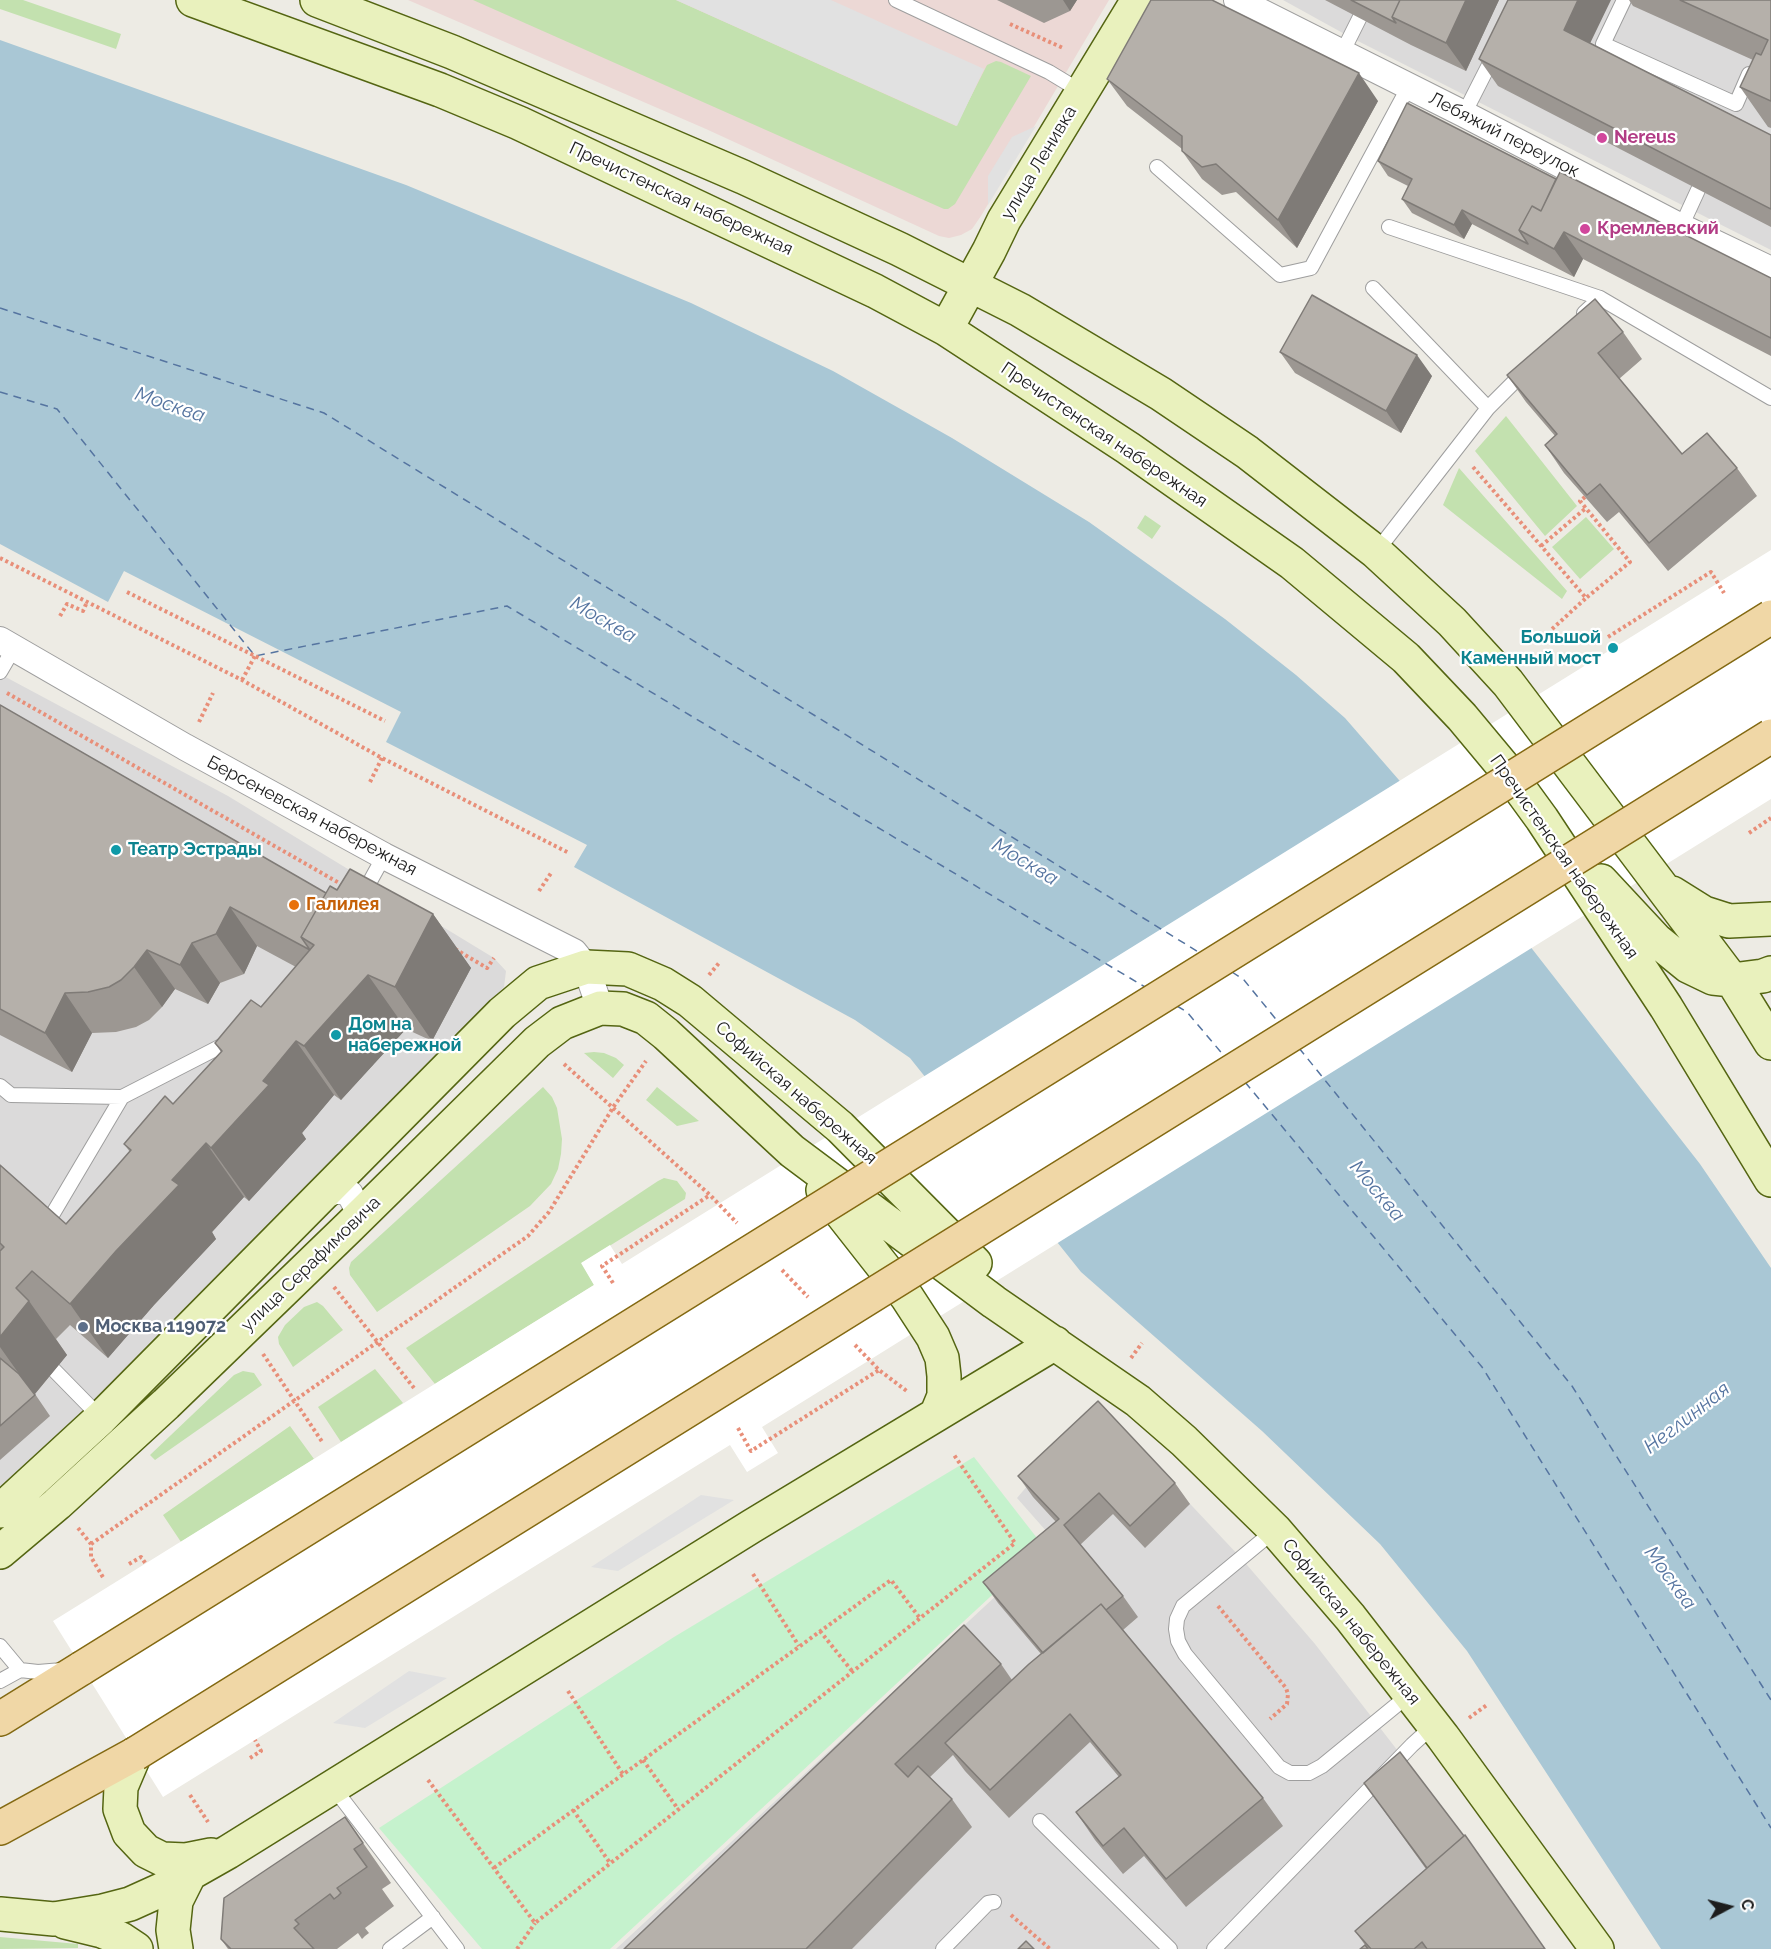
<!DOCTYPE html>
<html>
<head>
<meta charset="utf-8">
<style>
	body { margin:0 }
	#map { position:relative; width:1771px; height:1949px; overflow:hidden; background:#edebe4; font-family:Raleway,sans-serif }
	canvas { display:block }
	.north { position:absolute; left:1699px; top:1877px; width:60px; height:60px; -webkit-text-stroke:4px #fff; paint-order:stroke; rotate:83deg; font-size:16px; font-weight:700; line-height:24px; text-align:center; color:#1d1d1d }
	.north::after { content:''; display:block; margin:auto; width:21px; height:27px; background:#1d1d1d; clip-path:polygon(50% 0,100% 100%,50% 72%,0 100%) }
</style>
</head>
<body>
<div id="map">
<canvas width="1771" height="1949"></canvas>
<div class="north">С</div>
</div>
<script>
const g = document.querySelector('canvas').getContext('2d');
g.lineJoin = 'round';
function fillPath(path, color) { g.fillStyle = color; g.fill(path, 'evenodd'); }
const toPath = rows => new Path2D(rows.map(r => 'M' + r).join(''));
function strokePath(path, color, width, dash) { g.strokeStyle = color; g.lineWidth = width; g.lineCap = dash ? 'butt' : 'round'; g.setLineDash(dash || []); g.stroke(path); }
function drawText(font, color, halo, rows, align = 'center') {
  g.font = font + ' Raleway,sans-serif'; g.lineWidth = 4.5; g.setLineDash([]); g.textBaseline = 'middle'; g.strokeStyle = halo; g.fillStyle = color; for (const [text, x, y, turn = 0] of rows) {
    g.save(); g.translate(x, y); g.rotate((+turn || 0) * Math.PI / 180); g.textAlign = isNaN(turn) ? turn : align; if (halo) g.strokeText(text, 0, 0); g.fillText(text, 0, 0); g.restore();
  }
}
fillPath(toPath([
	[1283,0,1771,0,1771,250,1350,37],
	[0,674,228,796,494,958,506,971,504,987,88,1414,0,1490],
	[1113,1422,1241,1558,1315,1644,1415,1773,1545,1949,616,1949,1055,1541,1017,1498,1073,1432]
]), '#dbdada');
fillPath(toPath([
	[408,0,1109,0,981,216,972,229,961,235,949,238,939,236,706,129]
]), '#ecd8d5');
fillPath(toPath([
	[0,0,23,0,121,34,116,49,0,9],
	[473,0,676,0,956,126,987,65,996,61,1001,62,1031,76,955,204,948,209,944,209],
	[1506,416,1577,506,1545,536,1475,451],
	[1459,468,1567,591,1562,599,1443,505],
	[1145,515,1161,526,1152,539,1137,528],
	[1586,517,1614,549,1580,579,1552,547],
	[594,1052,604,1053,616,1058,624,1065,613,1078,584,1053],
	[543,1087,552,1097,557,1108,562,1139,561,1154,558,1169,551,1184,530,1206,377,1312,350,1275,349,1268,351,1262],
	[657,1087,699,1121,677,1126,646,1100],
	[664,1178,677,1181,686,1193,685,1199,582,1263,594,1285,435,1384,406,1348,658,1181],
	[317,1302,323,1306,343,1330,293,1367,279,1344,278,1337,285,1325,304,1307],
	[375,1369,403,1403,341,1442,318,1407],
	[243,1371,254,1373,262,1385,155,1460,150,1455,234,1375],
	[290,1426,314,1459,181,1542,163,1515],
	[0,1937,78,1944,78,1948,0,1949]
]), '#c3e1af');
fillPath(toPath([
	[974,1457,1044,1547,610,1949,482,1949,379,1828,674,1637]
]), '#c5f2cd');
fillPath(toPath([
	[676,0,831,0,984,69,957,126],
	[1036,126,988,205,988,176,1012,137],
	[701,1495,734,1500,618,1571,591,1567],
	[409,1671,447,1678,365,1728,333,1723]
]), '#e1e1e1');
fillPath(toPath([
	[0,40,406,185,691,303,833,371,952,438,1089,522,1225,619,1296,675,1345,718,1412,795,1700,1164,1771,1268,1771,1949,1661,1949,1467,1651,1380,1544,1262,1431,1081,1272,910,1058,855,1020,574,867,587,845,386,742,401,712,124,571,108,602,0,544]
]), '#a9c7d5');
fillPath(toPath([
	[1771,550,1771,799,762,1427,778,1453,747,1472,730,1445,163,1797,53,1621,594,1285,581,1263,610,1245,622,1264]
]), '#fff');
strokePath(toPath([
	[0,308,324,413,1200,953],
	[0,392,57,409,255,656,507,606,1145,987],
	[1232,972,1244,980,1279,1023],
	[1177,1006,1187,1012,1225,1057],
	[1299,1048,1572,1386,1771,1700],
	[1245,1082,1482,1367,1771,1828]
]), '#5574a0', 1.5, [8, 6]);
const lane = toPath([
	[896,0,1049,72,1082,92],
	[1624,0,1603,44,1736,104,1749,74],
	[1342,53,1360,17],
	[1464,114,1495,53],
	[1157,167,1280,275,1311,268,1409,86],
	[1389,227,1600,298],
	[1681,227,1698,190],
	[1373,288,1488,408],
	[1584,313,1600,298,1771,398],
	[1376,552,1488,408,1526,370],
	[0,672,14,648],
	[362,896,384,856],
	[0,1086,11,1095,122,1097],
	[45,1227,122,1097,233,1040],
	[53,1369,101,1418],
	[1275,1530,1183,1606,1177,1619,1176,1629,1178,1641,1185,1654,1279,1767,1290,1773,1309,1773,1322,1766,1410,1694],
	[0,1646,20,1670],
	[0,1681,20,1670,38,1672,62,1670],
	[333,1787,457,1949],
	[1040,1821,1170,1949],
	[390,1949,433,1917],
	[943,1949,988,1903,994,1902],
	[1214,1949,1412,1745,1434,1725]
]);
const street = toPath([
	[1237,0,1464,114,1681,227,1771,270],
	[0,640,185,747,384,856,574,952,586,967,600,1008],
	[324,1195,335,1191,342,1191,350,1194,357,1208,356,1215,349,1227]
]);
const secondary = toPath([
	[193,0,440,90,519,123,875,291,946,329,1128,448,1292,563,1406,658,1462,717,1507,771,1542,819,1666,1007,1771,1180],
	[317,0,452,52,743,177,899,249,1020,310,1161,394,1247,452,1376,552,1452,622,1508,683,1732,980,1771,1043],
	[946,329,989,251,1004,220,1138,0],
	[1601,881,1656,940,1688,966,1713,978,1732,980,1763,976,1771,973],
	[1672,893,1704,913,1729,921,1771,919],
	[823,1190,907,1297,933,1337,942,1358,944,1376,944,1396,937,1413],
	[0,1511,101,1418,502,1013,538,983,586,967,628,969,663,984,690,1001,840,1127,975,1263],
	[0,1552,57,1504,166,1404,349,1227,537,1042,562,1023,600,1008,623,1009,646,1018,666,1034,792,1151,994,1302,1138,1401,1184,1441,1275,1530,1350,1617,1443,1737,1597,1949],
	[135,1754,121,1787,120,1809,129,1833,146,1851,162,1859,186,1860,211,1855],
	[0,1914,54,1919,103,1911,130,1904,161,1890,228,1852,752,1526,1055,1343],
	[65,1922,102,1931,121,1939,136,1949],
	[176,1949,173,1930,176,1901,190,1873]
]);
const primary = toPath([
	[0,1719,82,1668],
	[0,1828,135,1754]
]);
strokePath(lane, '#9e9e9e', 16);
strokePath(street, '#9e9e9e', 28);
strokePath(secondary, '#546512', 36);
strokePath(primary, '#836912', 36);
strokePath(toPath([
	[1010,24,1063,48],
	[1473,467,1586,598,1550,631],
	[1585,497,1580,501,1630,562,1586,598],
	[1541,546,1586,508],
	[0,558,242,680,382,758,569,853],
	[127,592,385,721],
	[60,616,67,604,83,611,87,602],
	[1608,637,1711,572,1724,593],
	[242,680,255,656],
	[7,693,341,884],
	[199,722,213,693],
	[370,782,382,758],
	[1749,833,1771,818],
	[539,891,551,873],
	[455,949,487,968,494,958],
	[709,975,719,963],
	[564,1064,710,1195,737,1223],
	[782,1270,808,1297],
	[613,1283,602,1266,710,1195],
	[334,1287,414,1388],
	[855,1345,879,1370,908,1392],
	[263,1354,323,1443],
	[1131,1358,1142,1343],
	[738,1428,751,1451,879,1370],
	[78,1528,91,1544,91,1557,104,1579],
	[91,1544,528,1236,549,1212,614,1106,646,1061],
	[129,1564,141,1557,146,1564],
	[753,1574,799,1646],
	[1218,1606,1286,1688,1288,1694,1287,1704,1270,1719],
	[820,1631,852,1671],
	[568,1691,623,1774],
	[1469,1718,1487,1705],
	[250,1758,261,1751,255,1740],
	[643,1760,678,1809],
	[428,1780,535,1923,1015,1543,954,1455],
	[190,1795,208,1822],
	[573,1810,610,1863],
	[494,1868,891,1580,919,1617],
	[1011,1915,1050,1949],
	[517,1949,535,1923]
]), '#e88f79', 4, [3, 3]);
strokePath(lane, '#fff', 14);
strokePath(street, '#fff', 26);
strokePath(secondary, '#e9f1bd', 33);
strokePath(primary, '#f0d7a6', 33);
const primaryBridge = toPath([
	[82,1668,1771,617],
	[135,1754,1771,736]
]);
strokePath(primaryBridge, '#836912', 36, []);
strokePath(primaryBridge, '#f0d7a6', 33);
fillPath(toPath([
	[997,0,1077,0,1070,11,1044,23],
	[1325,0,1499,0,1466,71,1411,45],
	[1629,0,1771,0,1771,128,1768,127,1740,87,1753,60,1633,6],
	[1590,43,1771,135,1771,227,1498,86,1479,59],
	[1107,79,1378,101,1297,248,1236,192,1222,195,1202,179,1182,151,1182,149,1127,106],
	[1378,161,1556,179,1771,278,1771,356,1583,259,1574,277,1472,224,1464,239,1412,213,1402,199,1408,186,1388,176],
	[1623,332,1642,359,1619,379,1682,454,1737,468,1757,496,1668,571,1619,512,1607,522,1564,473,1545,445,1555,436,1526,402,1507,375],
	[1280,352,1432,376,1401,433,1295,373],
	[0,705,326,893,337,890,433,914,471,968,432,1041,406,1029,341,1100,334,1095,302,1133,306,1139,249,1201,244,1197,212,1232,216,1239,154,1305,108,1358,70,1325,56,1339,67,1355,35,1394,50,1416,0,1460,0,1165,66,1224,130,1152,124,1144,173,1104,221,1052,215,1043,261,1007,296,967,257,946,244,974,220,983,208,1004,175,989,162,1007,149,1020,136,1027,116,1032,92,1033,72,1072,0,1035],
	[1018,1476,1175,1483,1190,1504,1145,1548,1113,1514,1080,1545,1123,1596,1138,1617,1123,1630,1263,1798,1283,1826,1186,1907,1144,1856,1123,1874,1095,1840,1076,1812,1119,1777,1090,1742,1009,1818,965,1771,953,1755,930,1777,952,1799,972,1827,852,1949,624,1949,1001,1664,1012,1680,1041,1654,998,1603,983,1582,1056,1522,1033,1497],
	[1364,1783,1545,1949,1360,1949,1365,1945,1355,1931,1426,1869],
	[345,1817,391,1883,382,1889,394,1906,365,1928,369,1933,365,1936,362,1939,358,1933,337,1949,228,1949,221,1939]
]), '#9c9792');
fillPath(toPath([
	[1063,0,1077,0,1070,11],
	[1466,0,1499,0,1466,71,1446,43],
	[1578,0,1611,0,1583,58,1564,30],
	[1359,73,1378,101,1297,248,1278,220],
	[1462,210,1472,224,1464,239,1454,225],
	[1564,232,1583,259,1574,277,1554,249],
	[1417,355,1432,376,1401,433,1386,411],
	[230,907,257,946,244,974,216,934],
	[433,914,471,968,432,1041,395,987],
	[192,943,220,983,208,1004,180,965],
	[147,950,175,989,162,1007,134,967],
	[368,975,406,1029,341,1100,304,1046],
	[65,993,92,1033,72,1072,45,1033],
	[296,1041,334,1095,302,1133,306,1139,249,1201,211,1148,263,1081],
	[206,1143,244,1197,212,1232,216,1239,154,1305,108,1358,70,1304,172,1180],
	[29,1301,67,1355,34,1395,0,1347,0,1337]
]), '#7f7b77');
const building = toPath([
	[1151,0,1212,0,1359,73,1278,220,1216,164,1202,167,1182,151,1182,136,1107,79,1151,0],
	[1351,0,1400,0,1392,17,1396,23,1351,0],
	[1400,0,1466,0,1446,43,1392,17,1400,0],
	[1508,0,1578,0,1564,30,1771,135,1771,209,1479,59,1508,0],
	[1680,0,1771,0,1771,101,1740,87,1756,53,1761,55,1768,40,1680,0],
	[1407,103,1556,179,1541,211,1532,206,1519,230,1528,244,1462,210,1454,225,1402,199,1412,179,1378,161,1407,103],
	[1560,172,1771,278,1771,338,1564,232,1554,249,1519,230,1532,206,1541,211,1560,172],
	[1312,295,1417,355,1386,411,1280,352,1312,295],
	[1595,299,1623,332,1598,353,1682,454,1707,433,1737,468,1649,543,1600,484,1587,495,1545,445,1557,434,1507,375,1595,299],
	[0,705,326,893,301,937,310,950,230,907,216,934,192,943,180,965,147,950,134,967,121,980,109,987,88,992,65,993,45,1033,0,1009,0,705],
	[350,869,433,914,395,987,368,975,304,1046,296,1041,263,1081,269,1085,211,1148,206,1143,172,1180,179,1185,116,1251,70,1304,32,1271,16,1288,29,1301,0,1337,0,1251,4,1247,0,1243,0,1165,66,1224,131,1150,124,1144,165,1096,173,1104,222,1051,215,1043,251,1000,261,1007,314,945,301,937,330,886,337,890,350,869],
	[0,1358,19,1374,35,1395,0,1426,0,1358],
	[1098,1401,1175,1483,1130,1526,1099,1493,1064,1525,1123,1596,1106,1610,1101,1604,1043,1653,983,1582,1059,1519,1018,1476,1098,1401],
	[1101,1604,1263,1798,1166,1879,1124,1828,1103,1846,1076,1812,1121,1775,1070,1714,990,1790,945,1743,1029,1664,1101,1604],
	[964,1625,1001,1664,895,1764,908,1777,918,1766,952,1799,806,1949,624,1949,964,1625],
	[1400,1752,1464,1836,1427,1868,1364,1783,1400,1752],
	[345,1817,363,1843,354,1849,367,1867,337,1888,341,1893,338,1896,334,1899,330,1894,295,1920,299,1924,294,1928,314,1949,231,1949,221,1939,224,1898,345,1817],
	[1465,1835,1545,1949,1427,1949,1422,1942,1414,1949,1371,1949,1355,1931,1465,1835],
	[1026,1941,1034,1949,1018,1949,1026,1941],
	[1365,1945,1368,1949,1360,1949,1365,1945]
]);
fillPath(building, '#b5b0aa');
strokePath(building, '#7f7b77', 1.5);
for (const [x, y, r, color] of [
	[1602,138,6,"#d1479c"],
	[1585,229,6,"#d1479c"],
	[1613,648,6,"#0f9aa8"],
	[116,850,6,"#0f9aa8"],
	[294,905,6,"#e8710a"],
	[336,1035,6,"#0f9aa8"],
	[83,1327,6,"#5c6f8a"]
]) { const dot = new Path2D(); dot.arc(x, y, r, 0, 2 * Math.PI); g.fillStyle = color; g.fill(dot); strokePath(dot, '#fff', 2); }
drawText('18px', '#1d1d1d', '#fff', [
	["Лебяжий переулок",1504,135,27],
	["улица Ленивка",1039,163,-59],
	["Пречистенская набережная",681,199,25],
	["Пречистенская набережная",1104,435,34],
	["Берсеневская набережная",312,816,28],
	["Пречистенская набережная",1564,857,55],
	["Софийская набережная",796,1093,41],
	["улица Серафимовича",311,1264,-44],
	["Софийская набережная",1351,1622,51]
]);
drawText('bold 18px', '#b23c85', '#fff', [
	["Nereus",1614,138],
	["Кремлевский",1597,229]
], 'left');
drawText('bold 18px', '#0d838f', '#fff', [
	["Большой",1601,638,"right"],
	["Каменный мост",1601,659,"right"],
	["Театр Эстрады",128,850],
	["Дом на",348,1025],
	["набережной",348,1046]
], 'left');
drawText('bold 18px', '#c56008', '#fff', [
	["Галилея",306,905]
], 'left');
drawText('bold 18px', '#4e5e75', '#fff', [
	["Москва 119072",95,1327]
], 'left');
drawText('italic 20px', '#5574a0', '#fff', [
	["Москва",170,405,19],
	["Москва",603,620,30],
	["Москва",1025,862,31],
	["Москва",1377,1191,50],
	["Неглинная",1687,1418,-38],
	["Москва",1670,1578,54]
]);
</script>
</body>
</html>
